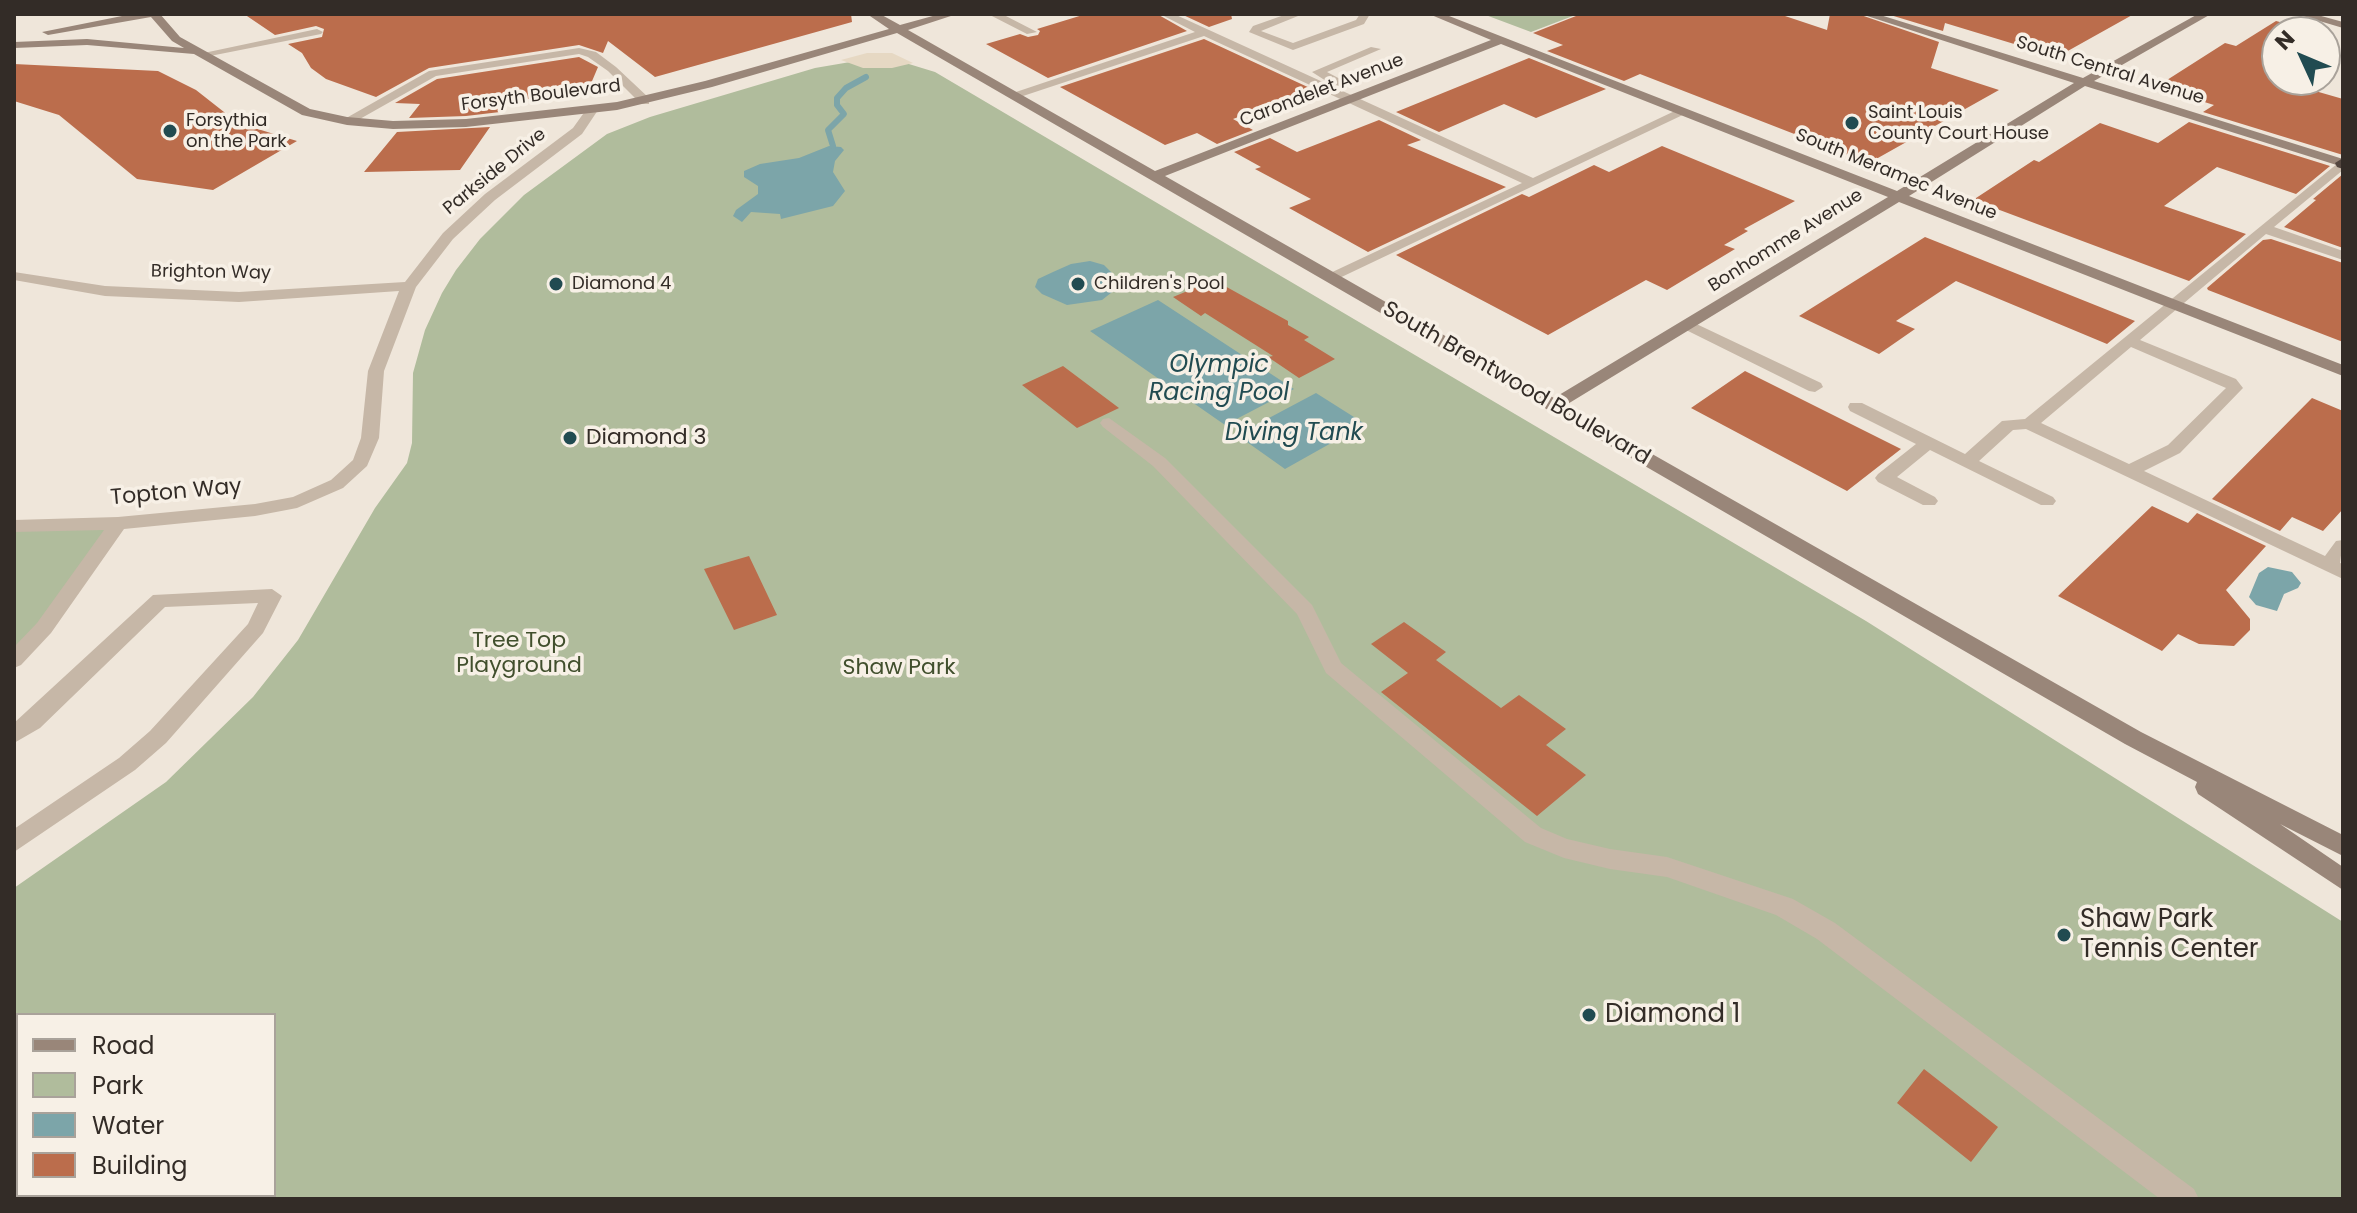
<!DOCTYPE html>
<html>
<head>
<meta charset="utf-8">
<style>
	body { margin:0 }
	#map { position:relative; width:2357px; height:1213px; overflow:hidden; background:#efe6da; font-family:Poppins,sans-serif }
	canvas { display:block }
	.frame { position:absolute; inset:0; border:16px solid #332c27; pointer-events:none }
	.legend { position:absolute; left:16px; top:1013px; width:260px; height:184px; box-sizing:border-box; background:#f7f0e6; border:2px solid #a9a29a; margin:0; padding:10px 14px; list-style:none; font-size:24px; color:#332c27 }
	.legend li { display:flex; align-items:center; gap:16px; height:40px }
	.legend b { width:40px; border:2px solid #a9a29a }
	.north { position:absolute; left:2261px; top:16px; width:80px; height:80px; box-sizing:border-box; background:#f7f0e6; border:2px solid #a9a29a; border-radius:50%; rotate:314deg; font-size:22px; font-weight:700; line-height:32px; text-align:center; color:#332c27 }
	.north::after { content:''; display:block; margin:auto; width:28px; height:36px; background:#214b51; clip-path:polygon(50% 0,100% 100%,50% 72%,0 100%) }
</style>
</head>
<body>
<div id="map">
<canvas width="2357" height="1213"></canvas>
<div class="frame"></div>
<ul class="legend">
<li><b style="height:10px;background:#998679"></b>Road</li>
<li><b style="height:22px;background:#b0bc9c"></b>Park</li>
<li><b style="height:22px;background:#7ca5a9"></b>Water</li>
<li><b style="height:22px;background:#bb6d4c"></b>Building</li>
</ul>
<div class="north">N</div>
</div>
<script>
const g = document.querySelector('canvas').getContext('2d');
g.lineJoin = 'round';
function fillPath(path, color) { g.fillStyle = color; g.fill(path, 'evenodd'); }
const toPath = rows => new Path2D(rows.map(r => 'M' + r).join(''));
function strokePath(path, color, width, dash) { g.strokeStyle = color; g.lineWidth = width; g.lineCap = dash ? 'butt' : 'round'; g.setLineDash(dash || []); g.stroke(path); }
function drawText(font, color, halo, rows, align = 'center') {
  g.font = font + ' Poppins,sans-serif'; g.lineWidth = 7; g.setLineDash([]); g.textBaseline = 'middle'; g.strokeStyle = halo; g.fillStyle = color; for (const [text, x, y, turn = 0] of rows) {
    g.save(); g.translate(x, y); g.rotate((+turn || 0) * Math.PI / 180); g.textAlign = isNaN(turn) ? turn : align; if (halo) g.strokeText(text, 0, 0); g.fillText(text, 0, 0); g.restore();
  }
}
fillPath(toPath([
	[1483,14,1578,14,1531,32],
	[862,60,899,61,935,72,1866,621,2343,922,2343,1199,14,1199,14,888,166,782,253,697,298,640,375,508,407,463,412,443,413,373,425,330,442,293,456,270,480,239,524,195,607,134,650,117,815,68],
	[18,1015,274,1015,274,1195,18,1195],
	[118,523,14,660,14,526]
]), '#b0bc9c');
fillPath(toPath([
	[867,53,892,53,913,63,892,68,863,68,841,60]
]), '#e6d8c3');
fillPath(toPath([
	[829,146,841,147,844,150,835,161,833,172,845,191,833,206,781,219,780,214,751,212,742,222,733,216,736,210,758,194,758,186,744,177,744,171,760,164,799,158],
	[1090,261,1104,265,1121,282,1121,285,1102,300,1067,305,1042,294,1035,287,1038,279,1053,272,1071,264],
	[1158,300,1294,389,1225,425,1090,331],
	[1316,393,1365,424,1285,469,1237,435],
	[2268,567,2292,572,2301,583,2298,588,2284,594,2277,611,2256,605,2249,597,2259,573]
]), '#7ca5a9');
strokePath(toPath([
	[833,146,828,130,844,114,837,105,837,98,846,88,866,77]
]), '#7ca5a9', 6);
fillPath(toPath([
	[244,14,851,14,852,22,655,77,608,41,603,53,579,45,429,68,376,97,326,79,311,68,302,53,288,44,322,37,324,29,316,26,275,35],
	[1086,14,1157,14,1187,31,1048,78,986,44,1020,34,1028,37,1038,35,1040,31,1037,29],
	[1181,14,1231,14,1232,19,1209,27],
	[1581,14,1779,14,1827,30,1830,14,1858,14,1939,42,1931,68,1999,90,1869,163,1640,74,1624,81,1547,51,1563,45,1533,33],
	[1887,14,2134,14,2057,57,1945,23,1943,31],
	[2276,21,2318,32,2277,32,2277,80,2343,99,2343,155,2203,112,2214,105,2156,87,2225,43,2236,46],
	[1204,39,1312,89,1233,119,1253,130,1217,144,1197,133,1165,145,1060,87],
	[579,57,598,67,587,93,508,101,500,112,466,116,409,118,420,104,395,103,437,79],
	[1529,58,1606,89,1536,118,1504,104,1439,132,1396,112],
	[14,64,158,71,196,90,238,123,297,141,213,190,137,179,59,115,14,101],
	[1379,120,1421,140,1407,145,1506,187,1368,252,1289,208,1311,199,1255,169,1261,167,1234,152,1270,138,1297,152],
	[2189,122,2330,166,2296,194,2217,167,2164,206,2246,234,2189,281,1973,200,2034,160,2039,162,2100,123,2158,143],
	[490,127,460,170,364,172,397,132],
	[1662,146,1795,201,1744,229,1748,231,1724,245,1735,249,1667,290,1646,280,1548,335,1396,255,1522,194,1529,197,1594,165,1609,172],
	[2343,174,2343,248,2284,227,2316,200,2313,199],
	[1925,237,2135,321,2107,344,1956,281,1896,321,1915,329,1879,354,1799,316],
	[2271,239,2343,263,2343,342,2208,290,2207,288,2263,240],
	[1214,280,1288,321,1288,325,1309,337,1304,340,1335,359,1299,378,1268,357,1273,356,1205,313,1201,316,1173,297],
	[1063,366,1119,408,1077,428,1022,385],
	[1745,371,1901,449,1847,491,1691,408],
	[2312,398,2343,411,2343,509,2323,531,2292,517,2280,531,2212,499],
	[2152,506,2188,523,2197,513,2266,546,2226,590,2250,619,2250,630,2234,646,2199,644,2178,634,2162,651,2058,596],
	[749,556,777,615,734,630,704,569],
	[1404,622,1446,652,1436,660,1501,708,1519,695,1566,729,1546,745,1586,775,1537,816,1381,692,1408,673,1371,644],
	[1924,1069,1998,1127,1971,1162,1897,1103]
]), '#bb6d4c');
fillPath(toPath([
	[988,14,1002,14,1037,32,1027,34,988,14],
	[1160,14,1174,14,1533,178,1679,109,1689,112,1331,282,1324,278,1326,275,1522,183,1204,36,1017,98,1007,95,1195,32,1160,14],
	[1287,14,1303,14,1261,31,1293,43,1356,20,1360,14,1370,14,1364,24,1293,50,1249,32,1253,26,1287,14],
	[317,29,323,32,321,34,205,57,199,54,317,29],
	[1371,47,1381,49,1327,72,1342,80,1342,86,1334,86,1312,72,1371,47],
	[579,48,596,52,616,67,649,98,649,104,641,104,608,71,588,57,579,54,436,76,351,124,341,121,429,71,579,48],
	[2343,159,2343,170,2274,227,2343,251,2343,260,2266,234,2140,340,2236,379,2243,388,2180,453,2144,471,2325,556,2336,541,2343,540,2340,563,2343,564,2343,579,2026,429,2013,430,1979,461,2053,497,2056,501,2053,505,2041,505,1930,450,1897,477,1935,497,1938,501,1935,505,1923,505,1878,482,1875,478,1878,474,1916,444,1850,411,1848,407,1850,403,1862,403,1965,454,2002,421,2025,419,2343,159],
	[2131,347,2226,388,2168,445,2129,464,2041,423,2131,347],
	[1688,320,1821,383,1823,387,1815,392,1809,391,1682,328,1682,322,1688,320],
	[1109,418,1165,458,1312,605,1341,663,1541,828,1567,839,1610,849,1667,857,1793,899,1835,923,2194,1189,2199,1199,2160,1199,1817,939,1776,915,1667,877,1610,869,1564,858,1525,842,1326,673,1297,614,1153,466,1103,427,1100,423,1103,419,1109,418],
	[272,589,282,596,263,633,166,743,135,770,14,852,14,829,119,758,150,731,248,624,258,603,165,607,40,728,14,743,14,723,153,595,272,589]
]), '#c6b7a7');
fillPath(toPath([
	[592,106,598,110,582,134,495,200,453,239,416,287,384,371,379,438,367,466,343,488,297,508,255,516,124,529,51,633,21,665,14,668,14,647,37,623,104,530,14,532,14,520,118,517,255,504,293,497,331,480,353,460,361,438,368,371,399,291,239,302,105,296,14,280,14,272,105,286,239,292,405,282,443,233,485,194,573,128,588,107,592,106]
]), '#c6b7a7');
fillPath(toPath([
	[132,14,160,14,180,37,310,109,347,117,393,121,466,119,617,102,705,81,889,29,867,14,880,14,900,25,940,14,957,14,908,30,1155,171,1491,40,1429,14,1444,14,1897,191,2074,83,1861,14,1877,14,2083,78,2198,14,2211,14,2094,81,2343,159,2343,167,2085,86,1909,196,2343,365,2343,376,1899,202,1566,405,2141,732,2343,835,2343,856,2280,824,2343,867,2343,890,2198,794,2195,787,2197,782,2125,744,897,33,712,87,617,110,466,127,393,129,347,125,302,115,194,54,87,45,14,48,14,42,87,39,184,48,172,41,151,17,48,35,42,32,132,14],
	[1501,44,1888,197,1554,398,1165,176,1501,44],
	[2296,14,2314,14,2343,22,2343,28,2296,14]
]), '#998679');
fillPath(toPath([
	[2343,158,2343,169,2337,167,2335,163,2343,158]
]), '#53463f');
for (const [x, y, r, color] of [
	[1852,123,8,"#214b51"],
	[170,131,8,"#214b51"],
	[556,284,8,"#214b51"],
	[1078,284,8,"#214b51"],
	[570,438,8,"#214b51"],
	[2064,935,8,"#214b51"],
	[1589,1015,8,"#214b51"]
]) { const dot = new Path2D(); dot.arc(x, y, r, 0, 2 * Math.PI); g.fillStyle = color; g.fill(dot); strokePath(dot, '#f7f0e6', 3); }
drawText('18px', '#332c27', '#f7f0e6', [
	["South Central Avenue",2110,71,17],
	["Carondelet Avenue",1322,91,-21],
	["Forsyth Boulevard",541,96,-7],
	["Parkside Drive",495,172,-39],
	["South Meramec Avenue",1896,175,22],
	["Bonhomme Avenue",1786,241,-32],
	["Brighton Way",211,273,1]
]);
drawText('18px', '#332c27', '#f7f0e6', [
	["Saint Louis",1868,113],
	["County Court House",1868,134],
	["Forsythia",186,121],
	["on the Park",186,142],
	["Diamond 4",572,284],
	["Children's Pool",1094,284]
], 'left');
drawText('22px', '#332c27', '#f7f0e6', [
	["South Brentwood Boulevard",1516,384,30],
	["Topton Way",176,493,-5]
]);
drawText('22px', '#332c27', '#f7f0e6', [
	["Diamond 3",586,438]
], 'left');
drawText('22px', '#414f2d', '#f7f0e6', [
	["Tree Top",519,641],
	["Playground",519,666],
	["Shaw Park",899,668]
]);
drawText('italic 24px', '#214b51', '#f7f0e6', [
	["Olympic",1219,366],
	["Racing Pool",1219,394],
	["Diving Tank",1294,434]
]);
drawText('26px', '#332c27', '#f7f0e6', [
	["Shaw Park",2080,920],
	["Tennis Center",2080,950],
	["Diamond 1",1605,1015]
], 'left');
</script>
</body>
</html>
